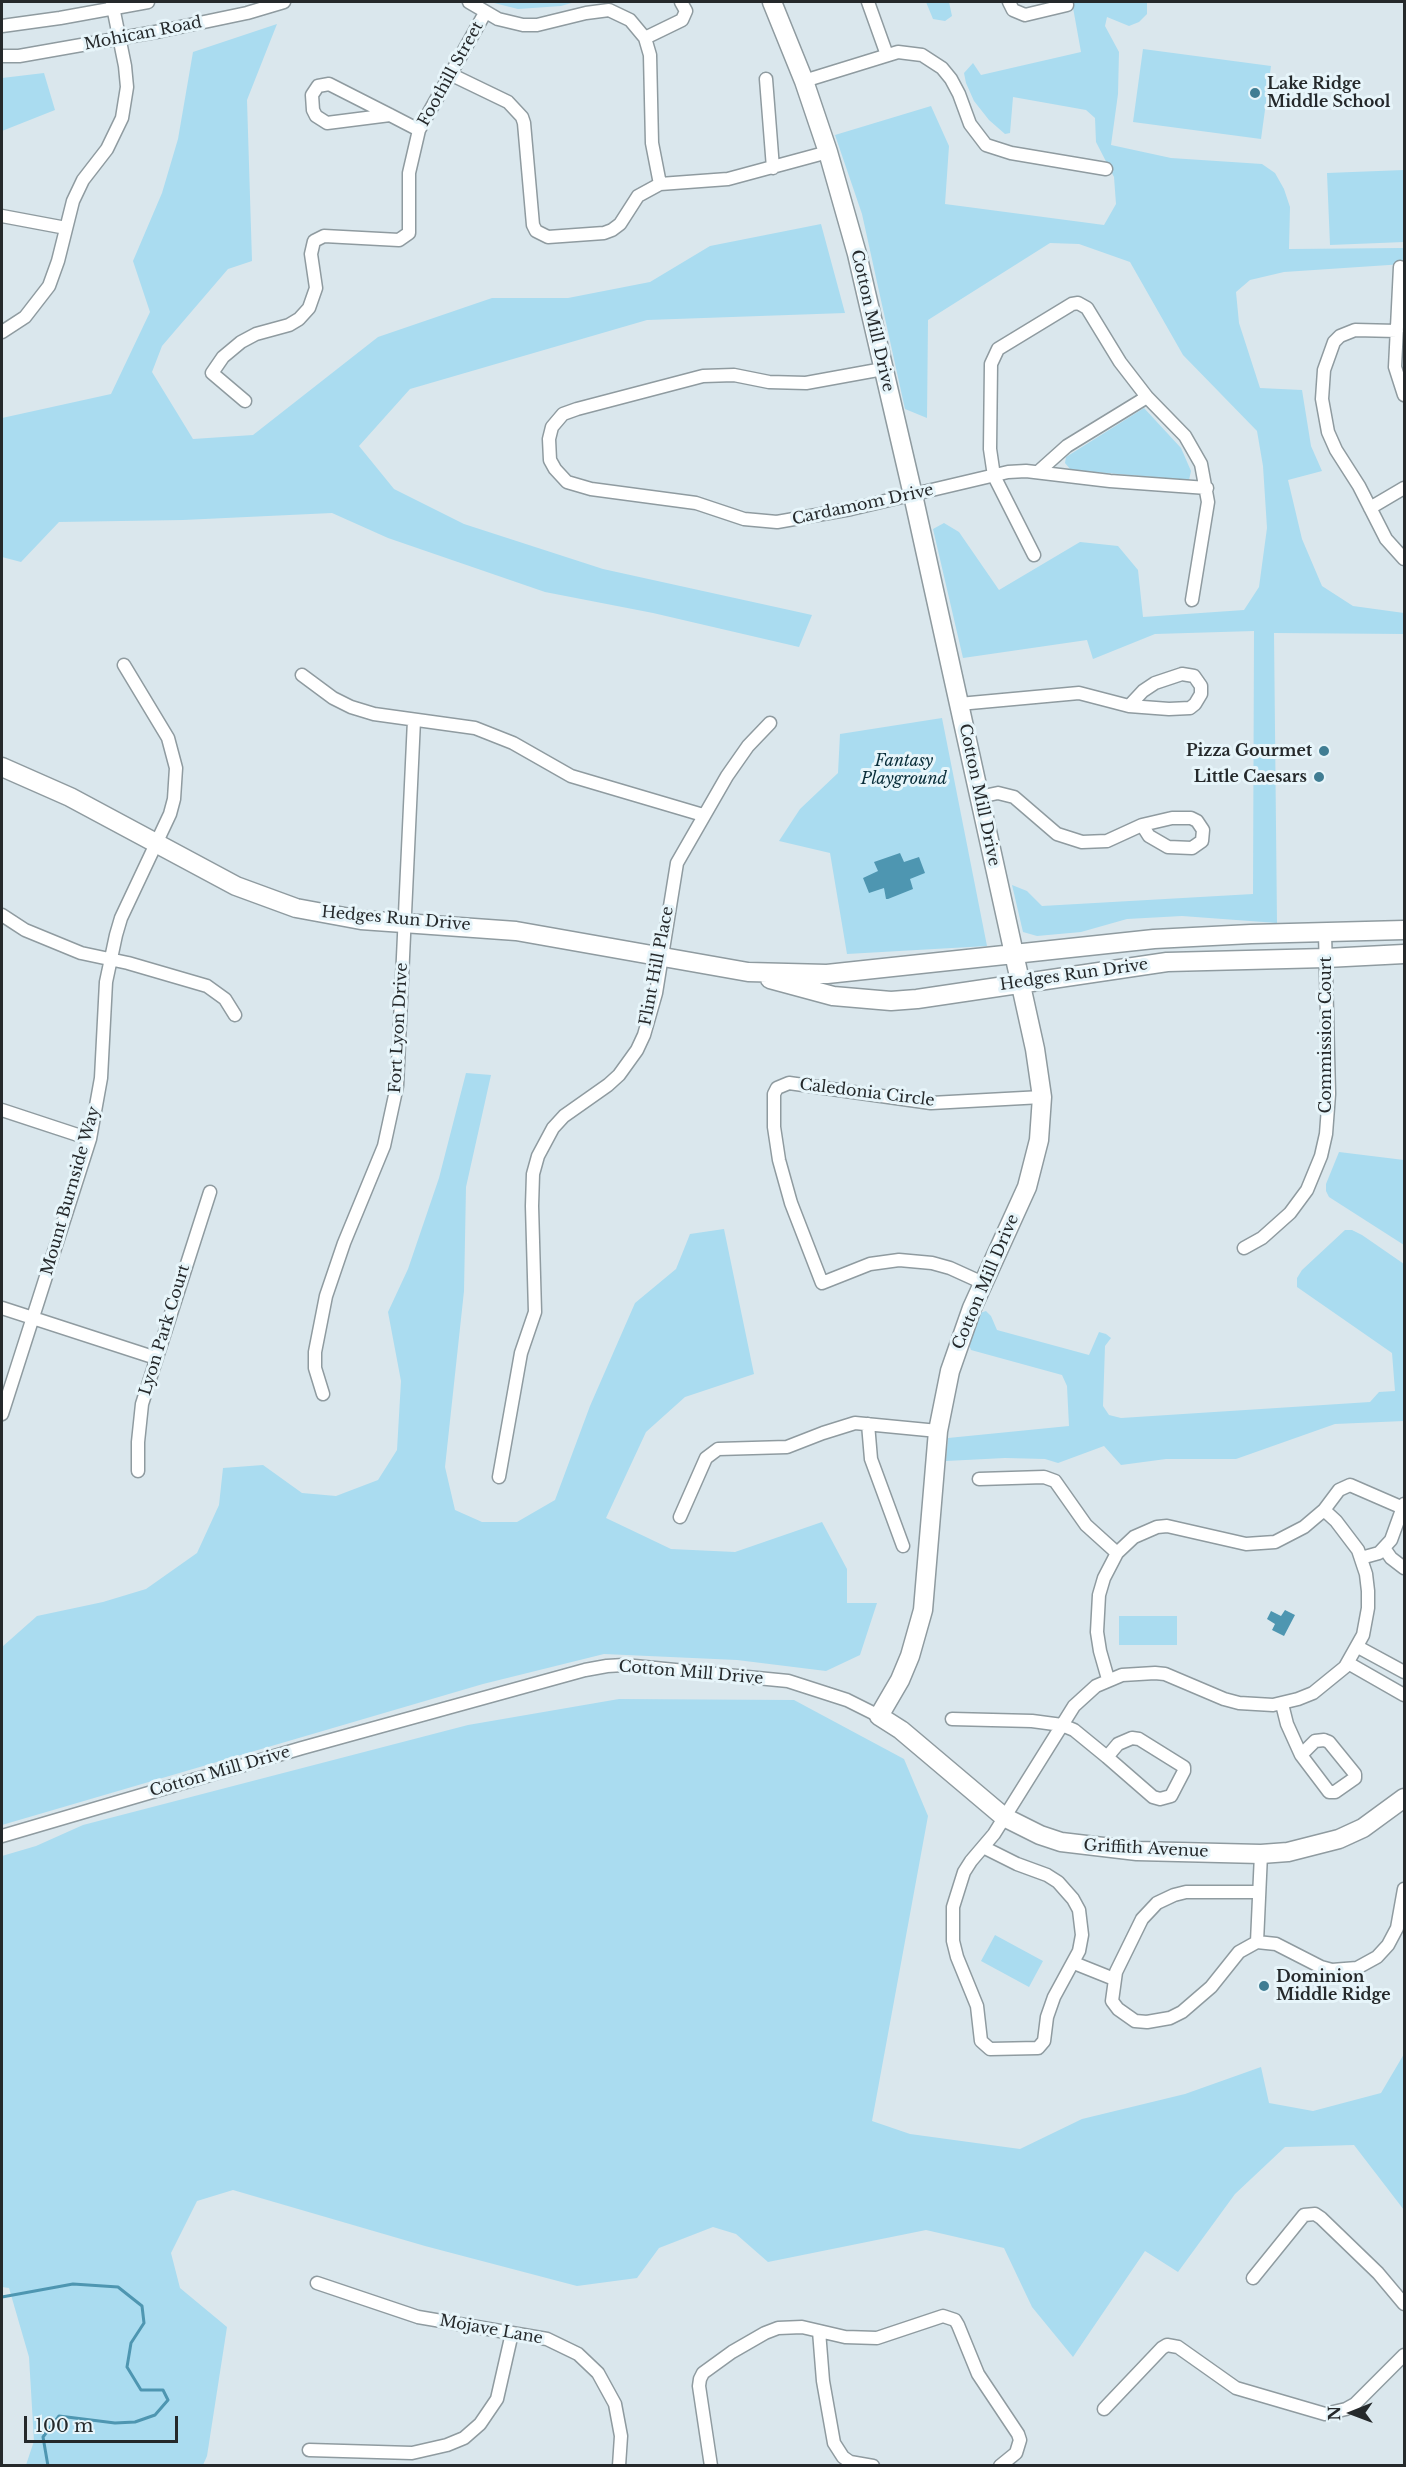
<!DOCTYPE html>
<html>
<head>
<meta charset="utf-8">
<style>
	body { margin:0 }
	#map { position:relative; width:1406px; height:2467px; overflow:hidden; background:#dae7ed; font-family:"Libre Baskerville",serif }
	canvas { display:block }
	.frame { position:absolute; inset:0; border:3px solid #25292b; pointer-events:none }
	.north { position:absolute; left:1322px; top:2383px; width:60px; height:60px; -webkit-text-stroke:4px #e7f5fa; paint-order:stroke; rotate:269deg; font-size:16px; font-weight:700; line-height:24px; text-align:center; color:#25292b }
	.north::after { content:''; display:block; margin:auto; width:21px; height:27px; background:#25292b; clip-path:polygon(50% 0,100% 100%,50% 72%,0 100%) }
	.scale { position:absolute; left:24px; top:2416px; width:154px; height:27px; box-sizing:border-box; border:3px solid #25292b; border-top:0; padding-left:8px; font-size:18px; line-height:21px; white-space:nowrap; color:#25292b; -webkit-text-stroke:4px #e7f5fa; paint-order:stroke }
</style>
</head>
<body>
<div id="map">
<canvas width="1406" height="2467"></canvas>
<div class="frame"></div>
<div class="north">N</div>
<div class="scale">100 m</div>
</div>
<script>
const g = document.querySelector('canvas').getContext('2d');
g.lineJoin = 'round';
function fillPath(path, color) { g.fillStyle = color; g.fill(path, 'evenodd'); }
const toPath = rows => new Path2D(rows.map(r => 'M' + r).join(''));
function strokePath(path, color, width, dash) { g.strokeStyle = color; g.lineWidth = width; g.lineCap = dash ? 'butt' : 'round'; g.setLineDash(dash || []); g.stroke(path); }
function drawText(font, color, halo, rows, align = 'center') {
  g.font = font + ' "Libre Baskerville",serif'; g.lineWidth = 6; g.setLineDash([]); g.textBaseline = 'middle'; g.strokeStyle = halo; g.fillStyle = color; for (const [text, x, y, turn = 0] of rows) {
    g.save(); g.translate(x, y); g.rotate((+turn || 0) * Math.PI / 180); g.textAlign = isNaN(turn) ? turn : align; if (halo) g.strokeText(text, 0, 0); g.fillText(text, 0, 0); g.restore();
  }
}
fillPath(toPath([
	[490,2,575,2,561,6,518,9],
	[926,2,949,2,952,16,945,21,933,19],
	[1072,2,1147,2,1147,14,1139,22,1129,26,1107,17,1105,26,1119,52,1118,94,1111,145,1171,158,1262,164,1275,173,1284,189,1290,207,1289,249,1404,248,1404,264,1284,272,1250,280,1236,292,1239,323,1260,388,1302,390,1311,446,1322,471,1288,480,1302,539,1322,586,1353,606,1404,613,1404,634,1274,633,1277,923,1182,916,1127,919,1081,932,1037,936,1023,932,1012,885,1027,891,1042,906,1253,894,1254,631,1155,634,1093,659,1087,640,963,658,933,529,944,523,959,532,999,590,1080,542,1118,546,1138,570,1143,617,1244,610,1259,587,1267,528,1263,466,1257,431,1183,355,1130,262,1079,244,1050,243,928,320,927,418,905,409,862,214,835,135,931,106,949,146,945,204,1104,225,1116,204,1114,177,1096,142,1095,118,1086,110,1013,97,1010,133,1005,134,989,120,974,101,966,83,964,73,973,63,981,75,1081,52],
	[277,24,247,100,252,261,228,269,162,346,152,372,193,439,253,435,378,337,492,298,568,298,650,282,710,246,821,224,845,313,647,320,410,389,359,446,394,489,464,524,603,569,812,615,799,647,653,613,545,592,388,538,332,513,183,520,59,522,21,562,2,557,2,418,111,394,150,312,133,261,162,193,178,139,193,52],
	[1143,49,1271,66,1261,139,1133,122],
	[44,73,55,110,2,131,2,78],
	[1404,170,1404,242,1330,245,1327,173],
	[1144,408,1181,448,1191,471,1189,480,1071,470,1065,463,1066,457],
	[942,718,987,946,847,954,830,853,779,841,800,809,838,773,840,734],
	[466,1073,491,1075,466,1187,464,1291,445,1467,455,1510,482,1522,517,1522,555,1500,590,1406,635,1303,676,1269,690,1234,724,1229,754,1374,685,1397,646,1432,606,1518,671,1549,735,1552,822,1522,847,1569,847,1603,877,1603,860,1655,826,1671,737,1660,604,1654,483,1684,2,1825,2,1647,37,1616,103,1602,146,1589,197,1553,219,1505,223,1468,263,1465,302,1493,336,1496,378,1480,397,1450,401,1381,388,1312,408,1269,439,1178],
	[1339,1152,1404,1160,1404,1245,1329,1197,1326,1191,1326,1184],
	[1345,1230,1352,1230,1362,1235,1404,1264,1404,1421,1335,1424,1236,1459,1166,1459,1121,1465,1104,1446,1058,1463,1045,1459,1005,1458,946,1461,948,1438,1069,1426,1067,1386,1062,1375,971,1350,968,1342,980,1313,986,1311,991,1316,997,1330,1089,1355,1099,1332,1106,1334,1111,1338,1105,1346,1103,1406,1109,1415,1121,1418,1370,1402,1379,1392,1395,1391,1392,1353,1297,1287,1297,1278,1302,1270],
	[1119,1616,1177,1616,1177,1645,1119,1645],
	[619,1699,794,1700,904,1759,928,1816,872,2121,910,2134,1020,2149,1082,2119,1185,2094,1261,2067,1269,2103,1313,2111,1381,2093,1404,2054,1404,2210,1354,2145,1285,2147,1235,2194,1178,2272,1145,2251,1073,2357,1032,2307,1004,2248,926,2230,768,2262,736,2234,713,2227,659,2248,637,2278,577,2286,425,2246,233,2190,197,2201,171,2253,180,2288,227,2327,207,2456,203,2465,26,2465,34,2441,29,2357,9,2288,2,2287,2,1856,36,1846,83,1825,468,1725],
	[995,1935,1043,1961,1029,1987,981,1961]
]), '#aadcf0');
fillPath(toPath([
	[900,853,904,862,919,857,925,873,910,879,913,889,888,899,886,899,884,888,869,893,863,878,878,871,874,862],
	[1285,1610,1295,1615,1284,1636,1272,1630,1275,1624,1267,1619,1271,1611,1281,1616]
]), '#4e96b1');
strokePath(toPath([
	[2,2297,73,2284,118,2287,142,2306,144,2323,131,2343,127,2367,141,2390,163,2390,168,2400,155,2415,135,2422,115,2423,59,2416,43,2437,48,2466]
]), '#4e96b1', 3);
const street = toPath([
	[469,2,498,19,523,25,537,25,586,13,609,10,630,20,645,38,650,55,652,143,660,184],
	[868,2,887,55],
	[1009,2,1013,10,1025,15,1067,5],
	[2,26,60,18,148,2],
	[645,38,682,20,686,11,681,2],
	[2,56,19,56,161,31,247,13,284,2],
	[450,74,508,102,522,117,524,123,533,225,536,231,548,237,604,233,612,230,620,224,638,196,660,184,728,179,828,152],
	[766,79,773,168],
	[804,81,898,52,922,55,942,68,951,79,959,94,970,124,986,145,1011,153,1106,169],
	[390,115,327,123,316,116,313,110,312,95,318,86,329,84,390,115,419,130],
	[2,216,66,228],
	[1400,267,1395,367,1404,395],
	[1397,331,1355,330,1340,336,1334,342,1324,370,1322,399,1328,432,1336,450,1359,486,1386,539,1404,559],
	[2,332,25,317,49,286,58,261,73,201,83,180,107,149,122,118,127,87,125,66,112,2],
	[883,369,806,383,769,382,734,375,703,376,577,409,563,414,552,427,549,439,550,460,555,469,567,482,591,489,696,503,744,519,777,522,851,509,1008,472,1026,471,1110,481,1207,488],
	[245,401,212,373,223,357,241,342,256,334,289,325,299,319,309,308,316,288,311,254,314,241,324,236,399,240,409,233,409,173,419,130,485,13],
	[1038,472,1067,446,1147,397],
	[1370,508,1404,488],
	[1034,555,994,476,990,449,991,364,998,349,1072,304,1078,303,1087,308,1120,362,1147,397,1185,436,1201,464,1208,502,1192,600],
	[1182,674,1194,676,1201,686,1201,694,1195,704,1190,708,1169,709,1129,706,1143,691,1155,683,1182,674],
	[302,675,333,698,351,707,374,714,475,728,513,743,571,776,703,815],
	[959,704,1079,693,1129,706],
	[979,797,998,793,1014,797,1057,834,1082,842,1107,841,1142,825],
	[1172,818,1191,818,1197,821,1203,830,1202,841,1192,848,1168,847,1149,836,1142,825,1172,818],
	[2,915,25,930,81,953,128,963,207,986,225,999,235,1015],
	[2,1110,90,1139],
	[1244,1248,1262,1238,1290,1213,1307,1190,1321,1156,1326,1134,1329,1094,1325,933],
	[983,1283,950,1268,932,1263,899,1260,870,1264,822,1283,791,1203,779,1160,774,1127,774,1094,777,1088,789,1083,931,1103,1042,1097],
	[2,1308,156,1358],
	[323,1394,315,1368,315,1352,326,1296,344,1243,384,1146,397,1086,414,720],
	[2,1414,90,1139,101,1078,106,982,116,935,121,918,170,814,174,799,176,768,168,738,124,665],
	[868,1424,871,1459,903,1546],
	[138,1471,138,1442,142,1404,210,1192],
	[499,1477,521,1353,535,1312,532,1206,533,1174,538,1156,553,1128,564,1116,608,1085,619,1075,637,1050,644,1035,656,993,677,863,727,776,748,746,770,723],
	[979,1479,1044,1477,1055,1481,1086,1525,1117,1553],
	[680,1517,706,1458,718,1449,787,1447,823,1433,855,1423,938,1431],
	[1384,1548,1391,1558,1404,1568],
	[1361,1558,1379,1553,1391,1540,1404,1504],
	[1358,1647,1404,1672],
	[1348,1663,1404,1695],
	[1108,1679,1100,1651,1097,1632,1099,1595,1104,1578,1117,1553,1134,1537,1157,1527,1167,1526,1246,1544,1275,1542,1304,1527,1324,1510,1339,1490,1350,1485,1403,1508],
	[1282,1704,1287,1724,1301,1755],
	[952,1719,1032,1721,1062,1725,1074,1730,1107,1757],
	[1132,1738,1139,1739,1184,1767,1184,1771,1171,1796,1160,1799,1153,1797,1107,1757,1118,1744,1132,1738],
	[1324,1740,1329,1742,1355,1774,1355,1778,1335,1792,1329,1792,1301,1755,1315,1741,1324,1740],
	[2,1836,302,1748,585,1670,607,1666,624,1665,788,1681,847,1700,879,1716],
	[983,1847,1017,1864,1047,1875,1058,1882,1073,1899,1079,1910,1082,1935,1079,1951,1054,1997,1047,2017,1044,2041,1038,2048,990,2049,981,2041,977,2006,957,1957,953,1941,953,1907,964,1872,971,1861,994,1834,1074,1706,1096,1686,1122,1675,1155,1673,1165,1674,1224,1699,1239,1703,1273,1705,1298,1699,1313,1693,1345,1667,1363,1635,1368,1608,1368,1591,1366,1574,1358,1550,1336,1521,1324,1510],
	[1259,1892,1186,1892,1174,1895,1157,1903,1142,1919,1116,1972,1112,2001,1118,2009,1135,2021,1147,2022,1170,2018,1182,2012,1211,1987,1239,1952,1257,1942,1276,1944,1321,1967,1332,1970,1357,1968,1377,1957,1388,1945,1397,1928,1404,1889],
	[1257,1942,1261,1854],
	[1074,1963,1114,1979],
	[1253,2278,1304,2215,1315,2214,1321,2218,1378,2273,1404,2304],
	[317,2283,418,2317,547,2339,578,2354,598,2373,615,2404,621,2436,619,2466],
	[819,2331,823,2381,834,2443,843,2457,850,2462,873,2466],
	[1104,2409,1162,2348,1167,2345,1178,2347,1236,2388,1325,2414,1346,2409,1355,2404,1404,2355],
	[309,2450,412,2453,447,2445,464,2438,480,2424,497,2399,512,2333],
	[711,2466,699,2386,700,2379,703,2373,732,2352,765,2333,778,2328,802,2327,845,2337,877,2338,943,2316,955,2320,958,2325,978,2374,1018,2434,1020,2440,1016,2453,1000,2466]
]);
const secondary = toPath([
	[772,2,804,81,828,152,857,254,913,495,1035,1049,1042,1097,1039,1140,1027,1187,972,1308,950,1371,938,1431,923,1610,910,1656,900,1680,879,1716,901,1730,1004,1817,1040,1835,1061,1842,1137,1851,1261,1854,1288,1852,1339,1839,1363,1828,1404,1798],
	[2,767,70,797,236,886,296,908,361,920,516,931,748,972,827,974,1154,939,1251,934,1404,930],
	[770,979,833,996,891,1001,917,999,1167,962,1326,958,1404,954]
]);
strokePath(street, '#8f9ba0', 15);
strokePath(secondary, '#8f9ba0', 21);
strokePath(street, '#fff', 12);
strokePath(secondary, '#fff', 18);
for (const [x, y, r, color] of [
	[1255,93,6,"#407d93"],
	[1324,751,6,"#407d93"],
	[1319,777,6,"#407d93"],
	[1264,1986,6,"#407d93"]
]) { const dot = new Path2D(); dot.arc(x, y, r, 0, 2 * Math.PI); g.fillStyle = color; g.fill(dot); strokePath(dot, '#e7f5fa', 2); }
drawText('16px', '#25292b', '#e7f5fa', [
	["Mohican Road",143,34,-11],
	["Foothill Street",451,74,-61],
	["Cotton Mill Drive",872,321,77],
	["Cardamom Drive",863,505,-12],
	["Cotton Mill Drive",979,795,78],
	["Hedges Run Drive",396,919,5],
	["Flint Hill Place",657,966,-79],
	["Hedges Run Drive",1074,975,-8],
	["Fort Lyon Drive",399,1028,-87],
	["Commission Court",1326,1035,-90],
	["Caledonia Circle",867,1093,7],
	["Mount Burnside Way",71,1191,-74],
	["Cotton Mill Drive",986,1282,-67],
	["Lyon Park Court",165,1330,-73],
	["Cotton Mill Drive",691,1673,5],
	["Cotton Mill Drive",220,1772,-16],
	["Griffith Avenue",1146,1849,3],
	["Mojave Lane",491,2330,10]
]);
drawText('bold 16px', '#25292b', '#e7f5fa', [
	["Lake Ridge",1267,84],
	["Middle School",1267,102],
	["Pizza Gourmet",1312,751,"right"],
	["Little Caesars",1307,777,"right"],
	["Dominion",1276,1977],
	["Middle Ridge",1276,1995]
], 'left');
drawText('italic 16px', '#0a2e3a', '#e7f5fa', [
	["Fantasy",904,761],
	["Playground",904,779]
]);
</script>
</body>
</html>
